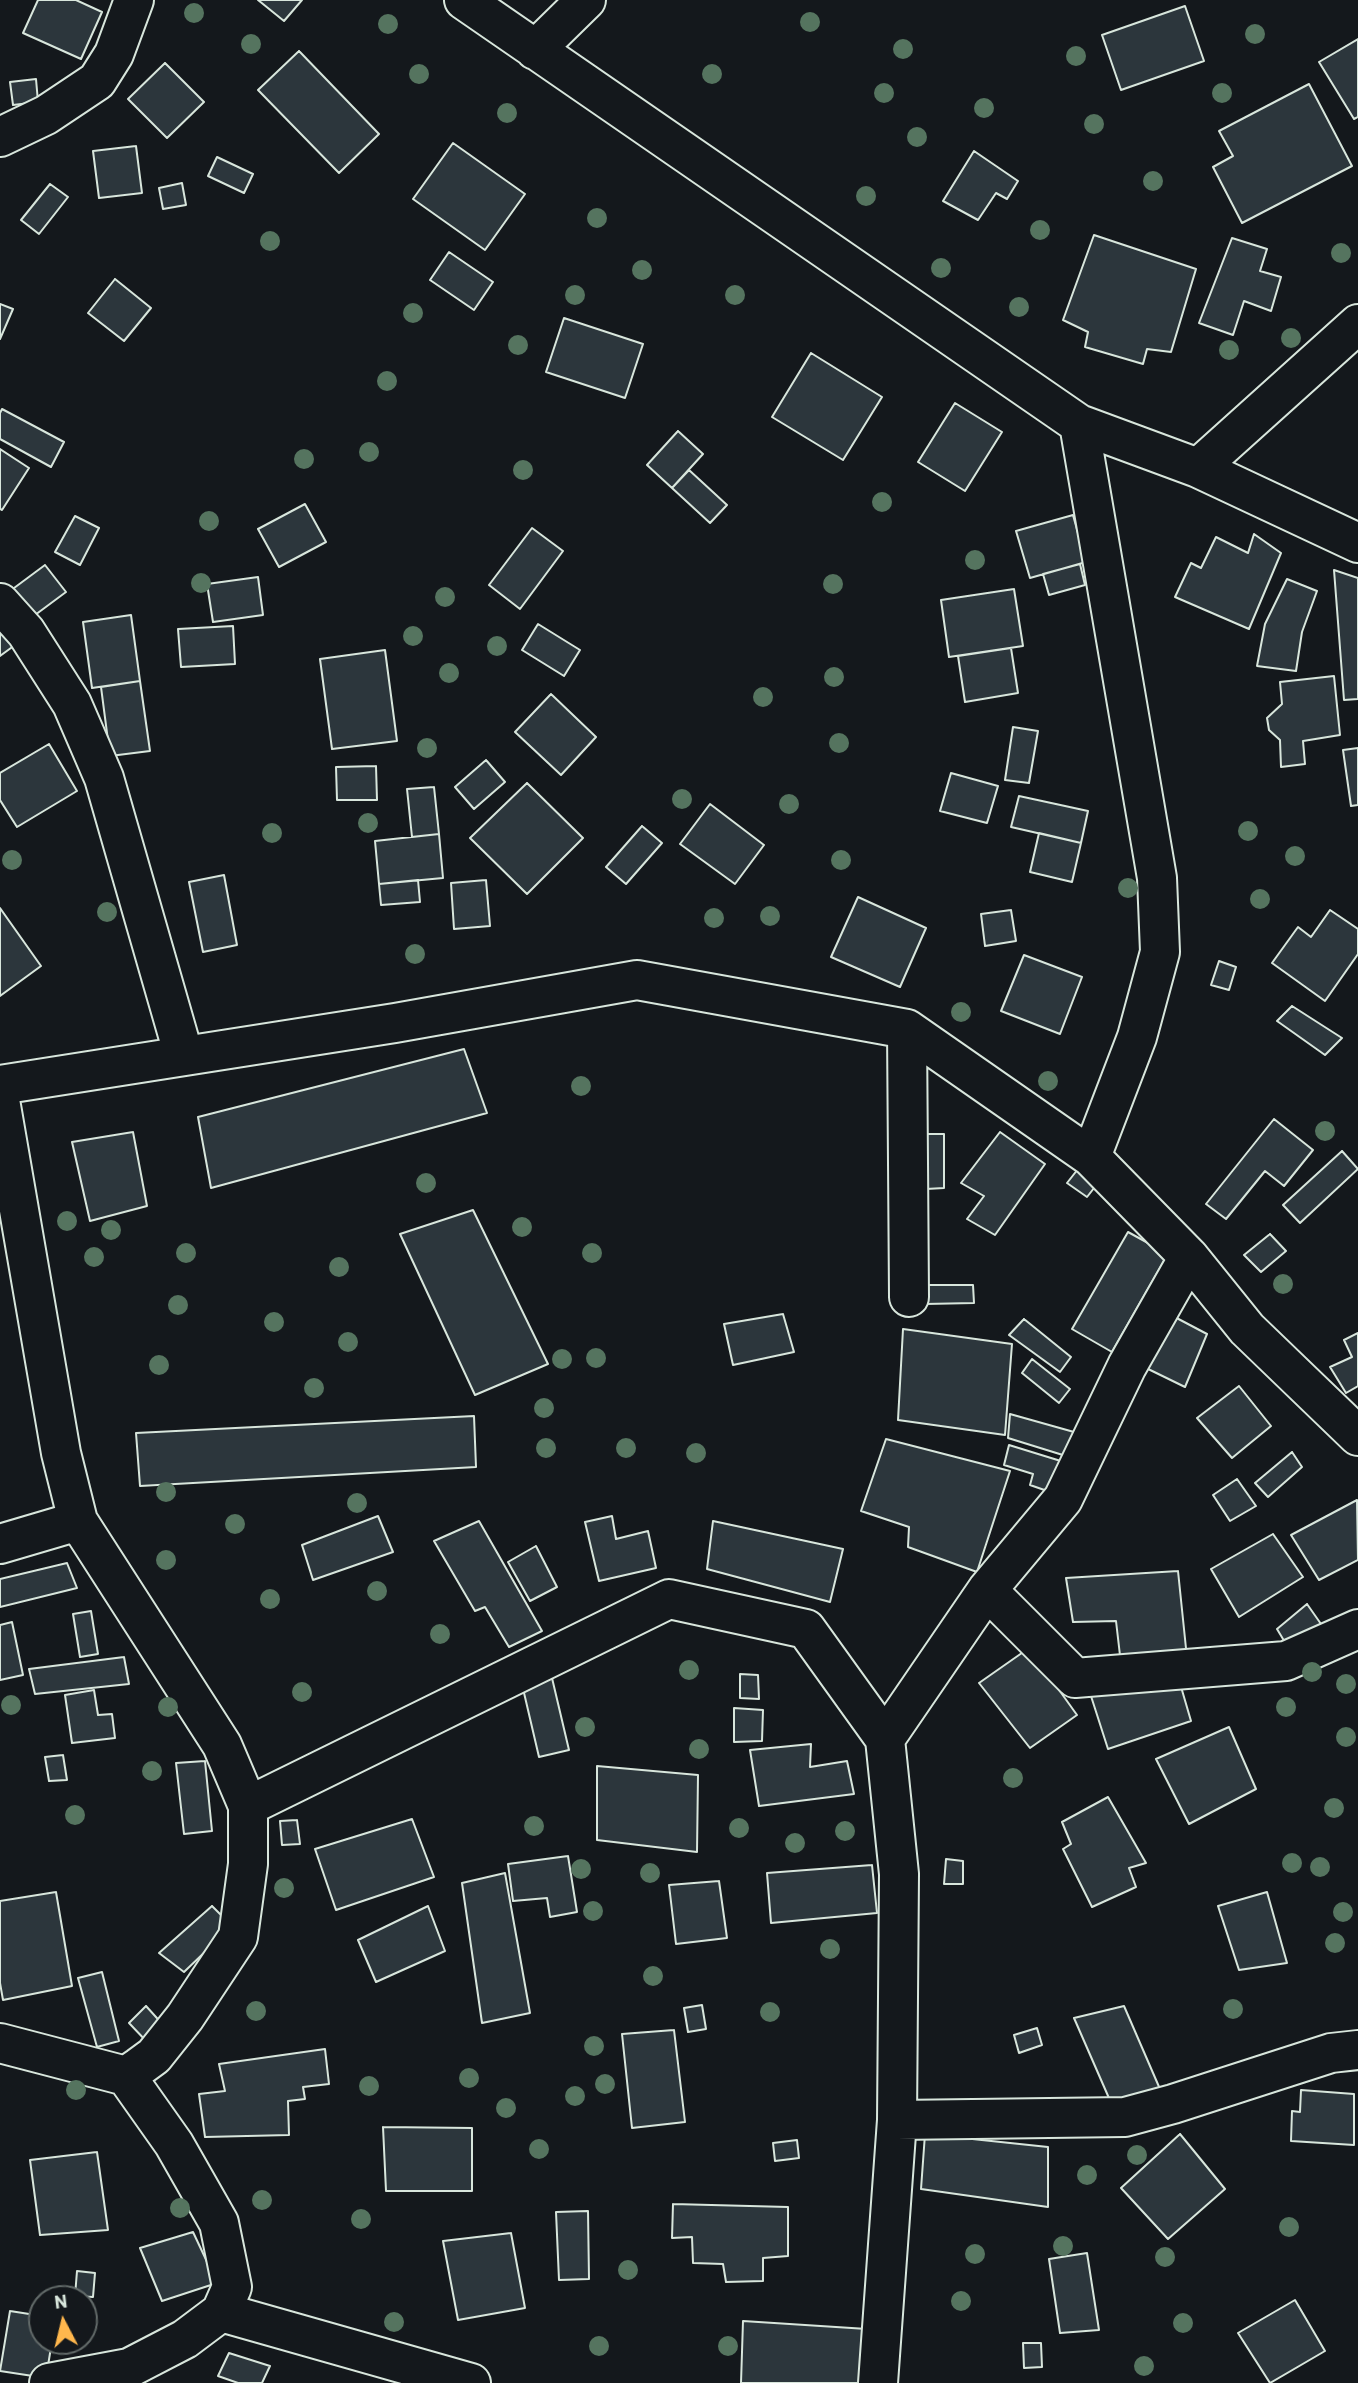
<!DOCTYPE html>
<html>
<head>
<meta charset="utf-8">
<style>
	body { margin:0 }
	#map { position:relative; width:1358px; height:2383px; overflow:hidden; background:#14181c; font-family:Barlow,sans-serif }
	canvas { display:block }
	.north { position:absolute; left:28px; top:2285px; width:70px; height:70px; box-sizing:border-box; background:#14181c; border:2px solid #626a69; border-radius:50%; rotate:353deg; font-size:19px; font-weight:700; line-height:28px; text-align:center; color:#d8e6dc }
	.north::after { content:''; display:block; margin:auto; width:24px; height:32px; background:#ffb74d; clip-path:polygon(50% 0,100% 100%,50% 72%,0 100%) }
</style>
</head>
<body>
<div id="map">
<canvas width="1358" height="2383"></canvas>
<div class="north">N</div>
</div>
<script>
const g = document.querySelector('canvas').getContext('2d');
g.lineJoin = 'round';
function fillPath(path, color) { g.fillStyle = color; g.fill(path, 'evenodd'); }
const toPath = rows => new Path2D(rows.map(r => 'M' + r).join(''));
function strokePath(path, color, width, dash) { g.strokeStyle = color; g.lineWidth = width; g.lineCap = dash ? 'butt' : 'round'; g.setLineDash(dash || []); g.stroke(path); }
const building = toPath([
	[38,0,76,0,102,12,81,59,23,33,38,0],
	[258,0,302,0,284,21,258,0],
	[1185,6,1204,61,1121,90,1102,35,1185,6],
	[1358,39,1358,117,1354,119,1319,62,1358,39],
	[299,51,379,134,339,173,258,90,299,51],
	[165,63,204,102,167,138,128,99,165,63],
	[36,79,38,102,13,105,10,82,36,79],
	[1309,84,1352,166,1242,223,1213,167,1233,156,1219,131,1309,84],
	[453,143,525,194,485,250,413,199,453,143],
	[136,146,142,193,99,198,93,151,136,146],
	[974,151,1018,181,1007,199,996,193,978,220,943,201,974,151],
	[217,157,253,174,244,193,208,176,217,157],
	[182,183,186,205,163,209,159,188,182,183],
	[50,184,68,197,39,234,21,220,50,184],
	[1094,235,1196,269,1171,352,1147,349,1143,364,1085,347,1088,332,1063,320,1094,235],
	[1232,238,1267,249,1260,271,1281,277,1271,311,1244,301,1233,335,1199,323,1232,238],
	[449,252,493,282,474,310,430,280,449,252],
	[115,279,151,308,124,341,88,313,115,279],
	[0,304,13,309,0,339,0,304],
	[564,318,643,344,625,398,546,372,564,318],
	[811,353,882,397,843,460,772,417,811,353],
	[955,403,1002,432,965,491,918,462,955,403],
	[2,409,64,442,51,467,0,439,0,413,2,409],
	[678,431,703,454,672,488,647,465,678,431],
	[0,449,29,468,2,510,0,509,0,449],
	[689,470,727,505,710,523,672,488,689,470],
	[305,504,326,542,279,567,258,529,305,504],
	[1073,515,1086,562,1030,578,1016,531,1073,515],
	[75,516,99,528,80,565,55,552,75,516],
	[532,528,563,551,520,609,489,585,532,528],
	[1254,534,1281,553,1249,629,1175,597,1191,563,1201,568,1216,537,1248,553,1254,534],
	[1080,564,1085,585,1049,595,1043,574,1080,564],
	[45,565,66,592,31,618,10,591,45,565],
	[1334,570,1358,578,1358,699,1344,700,1334,570],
	[258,577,263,615,213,622,207,584,258,577],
	[1287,579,1317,591,1302,632,1296,671,1257,666,1265,624,1287,579],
	[1014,589,1023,646,949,657,941,600,1014,589],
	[131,615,140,681,92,688,83,622,131,615],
	[0,624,15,645,0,656,0,624],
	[538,624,580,650,564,676,522,650,538,624],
	[233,626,235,664,181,667,178,629,233,626],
	[1011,648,1018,693,965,702,958,656,1011,648],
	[385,650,397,741,332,749,320,659,385,650],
	[1334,676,1340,735,1303,741,1305,764,1281,767,1280,740,1269,730,1267,718,1282,704,1280,682,1334,676],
	[140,681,150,751,110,756,101,687,140,681],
	[551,694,596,737,561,775,515,732,551,694],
	[1013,727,1038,731,1029,783,1005,780,1013,727],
	[49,744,77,791,17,827,0,800,0,773,49,744],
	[1358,748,1358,805,1351,806,1343,750,1358,748],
	[486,760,505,782,474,809,455,787,486,760],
	[376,766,377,800,337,800,336,767,376,766],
	[951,773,998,786,987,823,940,811,951,773],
	[527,783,583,838,527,894,470,838,527,783],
	[434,787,439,834,412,837,407,789,434,787],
	[1019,796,1088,811,1081,843,1011,827,1019,796],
	[710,804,764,845,735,884,680,844,710,804],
	[642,826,662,843,626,884,606,867,642,826],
	[1039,833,1081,843,1072,882,1030,872,1039,833],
	[439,834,443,878,379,884,375,841,439,834],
	[224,875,237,945,203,952,189,882,224,875],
	[418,880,420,902,381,905,379,884,418,880],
	[486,880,490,926,454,929,451,883,486,880],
	[858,897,926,928,900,987,831,957,858,897],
	[0,908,41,966,0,996,0,908],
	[1011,910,1016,941,985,946,981,914,1011,910],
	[1330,910,1358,929,1358,954,1325,1001,1272,963,1298,927,1311,937,1330,910],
	[1024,955,1082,977,1060,1034,1001,1011,1024,955],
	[1219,961,1236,967,1229,990,1211,985,1219,961],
	[1292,1006,1342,1038,1325,1055,1277,1021,1292,1006],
	[464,1049,487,1113,211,1188,198,1117,464,1049],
	[1274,1119,1313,1150,1284,1186,1265,1171,1226,1219,1206,1204,1274,1119],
	[133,1132,147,1206,90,1221,72,1142,133,1132],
	[1000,1132,1045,1164,995,1235,967,1219,984,1196,961,1183,1000,1132],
	[927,1134,944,1134,944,1188,926,1189,927,1134],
	[1342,1151,1358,1169,1300,1223,1283,1205,1342,1151],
	[1078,1169,1098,1183,1087,1197,1067,1183,1078,1169],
	[473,1210,548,1364,475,1395,400,1234,473,1210],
	[1128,1232,1168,1254,1112,1352,1072,1329,1128,1232],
	[1270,1234,1286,1251,1261,1272,1244,1255,1270,1234],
	[923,1285,973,1285,974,1303,925,1304,923,1285],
	[783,1314,794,1352,733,1365,724,1324,783,1314],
	[1169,1314,1207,1334,1185,1387,1142,1366,1169,1314],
	[1024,1319,1071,1357,1060,1372,1009,1335,1024,1319],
	[903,1329,1012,1344,1005,1435,898,1420,903,1329],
	[1358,1333,1358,1386,1346,1393,1330,1367,1352,1357,1344,1340,1358,1333],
	[1032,1359,1070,1389,1059,1403,1022,1373,1032,1359],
	[1239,1386,1271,1426,1232,1458,1197,1418,1239,1386],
	[1010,1414,1074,1432,1066,1456,1008,1438,1010,1414],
	[474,1416,476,1467,140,1486,136,1433,474,1416],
	[886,1439,1010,1471,977,1572,908,1547,909,1527,861,1511,886,1439],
	[1009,1445,1064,1462,1053,1493,1030,1485,1033,1474,1004,1465,1009,1445],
	[1292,1452,1302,1467,1268,1497,1255,1483,1292,1452],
	[1237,1479,1256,1506,1230,1521,1213,1495,1237,1479],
	[1357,1500,1358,1560,1319,1580,1291,1535,1357,1500],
	[378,1516,393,1552,313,1580,302,1545,378,1516],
	[612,1516,616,1539,648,1531,656,1568,599,1581,585,1522,612,1516],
	[479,1521,542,1631,509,1647,485,1607,475,1611,434,1541,479,1521],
	[713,1521,843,1549,830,1602,707,1569,713,1521],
	[1273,1534,1303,1577,1239,1617,1211,1569,1273,1534],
	[536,1546,557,1587,530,1601,508,1562,536,1546],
	[67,1563,77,1588,0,1607,0,1579,67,1563],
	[1178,1571,1187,1658,1121,1664,1116,1621,1073,1622,1066,1578,1178,1571],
	[1307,1604,1321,1624,1286,1644,1277,1629,1307,1604],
	[91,1611,98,1654,80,1657,73,1614,91,1611],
	[12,1622,23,1675,0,1680,0,1625,12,1622],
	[1029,1648,1077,1715,1030,1748,979,1683,1029,1648],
	[124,1657,129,1684,35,1694,29,1669,124,1657],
	[1177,1673,1191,1721,1108,1749,1090,1693,1177,1673],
	[740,1674,758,1675,759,1699,740,1698,740,1674],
	[552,1678,569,1750,539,1757,521,1680,552,1678],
	[94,1690,98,1715,112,1714,115,1738,72,1743,65,1695,94,1690],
	[734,1708,763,1710,762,1741,734,1742,734,1708],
	[1229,1727,1256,1789,1189,1824,1156,1759,1229,1727],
	[811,1744,810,1767,847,1761,854,1794,759,1806,750,1750,811,1744],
	[63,1755,67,1780,49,1781,45,1757,63,1755],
	[205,1761,212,1831,184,1834,176,1763,205,1761],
	[597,1766,698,1775,697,1852,597,1840,597,1766],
	[1108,1797,1146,1863,1129,1868,1136,1887,1092,1907,1063,1849,1071,1844,1062,1822,1108,1797],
	[412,1819,434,1877,336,1910,315,1849,412,1819],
	[297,1820,300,1844,282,1845,280,1821,297,1820],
	[568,1856,577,1912,550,1917,547,1898,513,1901,508,1864,568,1856],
	[946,1859,963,1861,963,1884,944,1884,946,1859],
	[872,1865,877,1913,771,1923,767,1873,872,1865],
	[505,1873,530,2013,482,2023,462,1883,505,1873],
	[719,1881,727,1938,676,1944,669,1885,719,1881],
	[56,1892,72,1986,3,2000,0,1983,0,1901,56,1892],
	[1267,1892,1287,1963,1239,1970,1218,1906,1267,1892],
	[212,1906,232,1926,184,1972,159,1953,212,1906],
	[428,1906,445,1951,376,1982,358,1940,428,1906],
	[102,1972,119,2041,97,2047,78,1978,102,1972],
	[702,2005,706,2029,688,2032,684,2008,702,2005],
	[146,2006,165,2027,148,2043,129,2023,146,2006],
	[1124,2006,1163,2096,1112,2105,1074,2018,1124,2006],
	[1037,2028,1042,2045,1019,2053,1014,2035,1037,2028],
	[674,2030,685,2122,632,2128,622,2034,674,2030],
	[325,2049,329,2084,303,2087,305,2099,288,2101,289,2135,205,2137,199,2094,225,2091,219,2064,325,2049],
	[1301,2090,1354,2094,1354,2145,1291,2141,1292,2111,1300,2112,1301,2090],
	[383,2127,472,2128,472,2191,386,2191,383,2127],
	[925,2134,1048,2147,1048,2207,921,2189,925,2134],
	[1180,2134,1225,2189,1168,2239,1121,2188,1180,2134],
	[797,2140,799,2158,775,2161,773,2143,797,2140],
	[97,2152,108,2230,40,2235,30,2160,97,2152],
	[673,2204,788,2207,788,2256,763,2258,763,2281,726,2282,723,2264,693,2263,692,2237,672,2238,673,2204],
	[588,2211,589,2279,559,2280,556,2212,588,2211],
	[193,2232,217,2283,162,2301,140,2248,193,2232],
	[511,2233,525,2308,458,2320,443,2241,511,2233],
	[1087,2253,1099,2330,1060,2333,1049,2259,1087,2253],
	[77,2271,95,2273,93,2297,75,2296,77,2271],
	[1295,2300,1325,2351,1270,2383,1238,2333,1295,2300],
	[10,2311,42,2316,42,2341,52,2341,46,2378,0,2371,10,2311],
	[743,2321,867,2329,863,2383,741,2383,743,2321],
	[1023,2343,1041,2343,1042,2367,1024,2368,1023,2343],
	[229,2353,270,2366,262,2383,238,2383,218,2376,229,2353]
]);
fillPath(building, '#2c363c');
strokePath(building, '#d8e6dc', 2);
const minor = toPath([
	[464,0,1079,424,1198,468,1358,543],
	[535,50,586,0],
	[0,137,46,115,97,81,114,54,134,0],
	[1079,424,1157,878,1160,952,1137,1037,1091,1157],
	[1198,468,1358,324],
	[0,603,26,632,72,704,104,778,184,1056],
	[907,1029,909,1297],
	[0,1085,395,1023,637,980,907,1029,1091,1157,1189,1257,1247,1329,1358,1436],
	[0,1100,61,1453,78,1521,222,1745,248,1806,248,1864,238,1937,185,2017,154,2056,139,2067,126,2076,0,2043],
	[0,1544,78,1521],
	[987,1590,1075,1678,1286,1661,1358,1629],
	[885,1739,987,1590,1063,1499,1127,1366,1189,1257],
	[248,1806,669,1599,806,1629,885,1739,899,1874,897,2120,878,2383],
	[897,2120,1125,2117,1173,2104,1331,2053,1358,2050],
	[221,2312,471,2383],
	[49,2383,129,2368,185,2339,221,2312,232,2287,219,2223,174,2144,126,2076]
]);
strokePath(minor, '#d8e6dc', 42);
strokePath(minor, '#14181c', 38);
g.fillStyle = '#55745f';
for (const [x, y] of [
	[194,13],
	[810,22],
	[388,24],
	[1255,34],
	[251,44],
	[903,49],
	[1076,56],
	[419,74],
	[712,74],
	[884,93],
	[1222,93],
	[984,108],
	[507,113],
	[1094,124],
	[917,137],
	[1153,181],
	[866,196],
	[597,218],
	[1040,230],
	[270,241],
	[1341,253],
	[941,268],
	[642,270],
	[575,295],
	[735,295],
	[1019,307],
	[413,313],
	[1291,338],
	[518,345],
	[1229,350],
	[387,381],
	[369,452],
	[304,459],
	[523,470],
	[882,502],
	[209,521],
	[975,560],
	[201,583],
	[833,584],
	[445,597],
	[413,636],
	[497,646],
	[449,673],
	[834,677],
	[763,697],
	[839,743],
	[427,748],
	[682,799],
	[789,804],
	[368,823],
	[1248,831],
	[272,833],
	[1295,856],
	[12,860],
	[841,860],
	[1128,888],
	[1260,899],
	[107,912],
	[770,916],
	[714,918],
	[415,954],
	[961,1012],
	[1048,1081],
	[581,1086],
	[1325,1131],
	[426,1183],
	[67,1221],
	[522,1227],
	[111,1230],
	[186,1253],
	[592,1253],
	[94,1257],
	[339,1267],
	[1283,1284],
	[178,1305],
	[274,1322],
	[348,1342],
	[596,1358],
	[562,1359],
	[159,1365],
	[314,1388],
	[544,1408],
	[546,1448],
	[626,1448],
	[696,1453],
	[166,1492],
	[357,1503],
	[235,1524],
	[166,1560],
	[377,1591],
	[270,1599],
	[440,1634],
	[689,1670],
	[1312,1672],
	[1346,1684],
	[302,1692],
	[11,1705],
	[168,1707],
	[1286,1707],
	[585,1727],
	[1346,1737],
	[699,1749],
	[152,1771],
	[1013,1778],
	[1334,1808],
	[75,1815],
	[534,1826],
	[739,1828],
	[845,1831],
	[795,1843],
	[1292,1863],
	[1320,1867],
	[581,1869],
	[650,1873],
	[284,1888],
	[593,1911],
	[1343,1912],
	[1335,1943],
	[830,1949],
	[653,1976],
	[1233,2009],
	[256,2011],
	[770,2012],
	[594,2046],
	[469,2078],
	[605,2084],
	[369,2086],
	[76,2090],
	[575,2096],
	[506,2108],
	[539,2149],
	[1137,2155],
	[1087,2175],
	[262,2200],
	[180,2208],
	[361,2219],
	[1289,2227],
	[1063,2246],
	[975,2254],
	[1165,2257],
	[628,2270],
	[961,2301],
	[394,2322],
	[1183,2323],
	[599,2346],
	[728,2346],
	[1144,2366]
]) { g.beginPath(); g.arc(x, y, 10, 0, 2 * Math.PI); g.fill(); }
</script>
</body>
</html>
